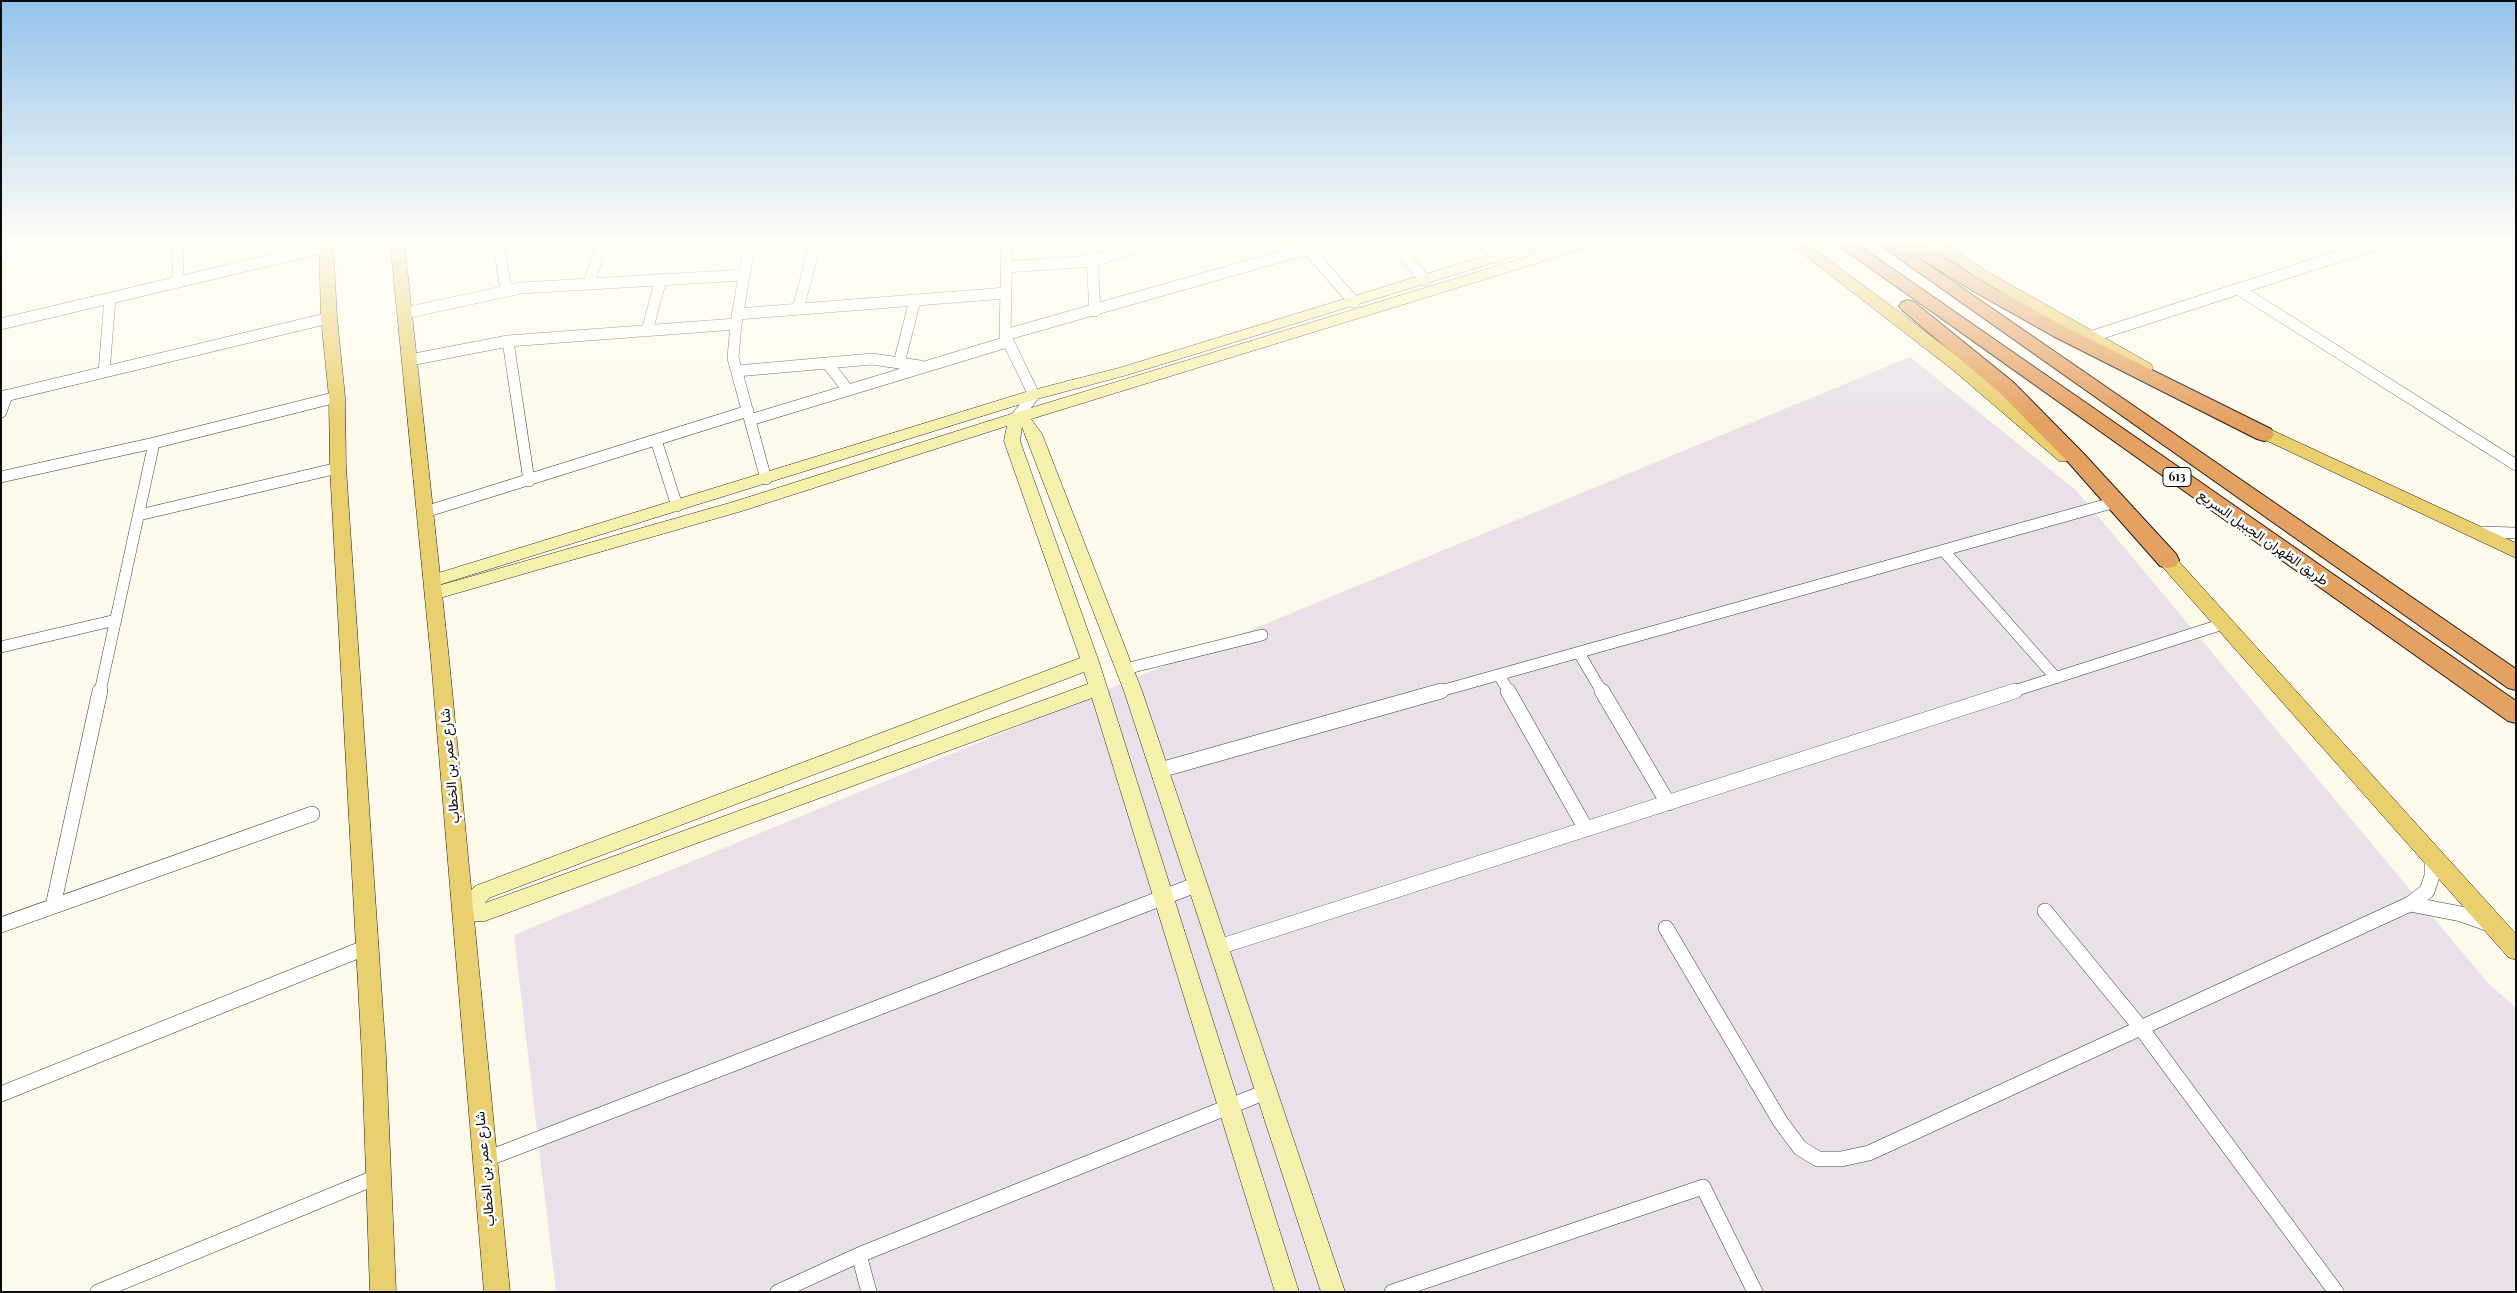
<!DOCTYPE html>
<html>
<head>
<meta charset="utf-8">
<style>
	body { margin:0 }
	#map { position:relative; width:2517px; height:1293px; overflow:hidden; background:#fdfaec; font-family:"Playfair Display",serif }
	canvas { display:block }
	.frame { position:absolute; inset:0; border:2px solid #0b0b0b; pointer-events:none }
</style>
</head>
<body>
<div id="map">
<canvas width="2517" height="1293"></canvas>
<div class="frame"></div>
</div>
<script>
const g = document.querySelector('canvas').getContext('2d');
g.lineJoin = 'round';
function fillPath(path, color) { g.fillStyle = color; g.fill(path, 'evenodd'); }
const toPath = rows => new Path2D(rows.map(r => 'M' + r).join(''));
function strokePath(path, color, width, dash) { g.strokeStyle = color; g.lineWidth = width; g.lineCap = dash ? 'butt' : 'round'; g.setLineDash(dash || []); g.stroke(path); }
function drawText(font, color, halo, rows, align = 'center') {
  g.font = font + ' "Playfair Display",Vazirmatn,serif'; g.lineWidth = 5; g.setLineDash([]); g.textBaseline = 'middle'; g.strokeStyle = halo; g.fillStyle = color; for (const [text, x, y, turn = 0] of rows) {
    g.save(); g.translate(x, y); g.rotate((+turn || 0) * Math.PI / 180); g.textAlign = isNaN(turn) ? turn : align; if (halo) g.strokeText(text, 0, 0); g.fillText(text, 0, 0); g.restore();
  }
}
fillPath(toPath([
	[1910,357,2077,491,2488,983,2516,1008,2516,1292,556,1292,514,935]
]), '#e9e0ea');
const streetFar1 = toPath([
	[178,240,178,282],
	[498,240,506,291],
	[750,240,736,324,733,358,766,479],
	[1007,240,1005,335,1034,395,1016,418],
	[1091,240,1095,311],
	[1300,240,1354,302],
	[1392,240,1425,280],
	[1482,240,1497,258],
	[1,259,4,240],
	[1006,267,1092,261,1165,240],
	[589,283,603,240],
	[2238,289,2516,465],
	[798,309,816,240],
	[405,313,521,288,744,275],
	[737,314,1006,293],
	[1,324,326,247],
	[647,331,661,279],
	[1005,335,1307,249],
	[2090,337,2389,240],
	[508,341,529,481],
	[410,360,508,341,736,324],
	[827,363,848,390],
	[899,363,915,300],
	[737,371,872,359,920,366],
	[104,372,110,298],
	[1,397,329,318],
	[1,412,7,395],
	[750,420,1007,342],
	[656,440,677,506],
	[1,477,154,443,337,397],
	[425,512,748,411],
	[139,515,338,468],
	[2476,532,2516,533],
	[1944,551,2056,678],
	[1,647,116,620],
	[1579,653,1602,692],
	[1125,669,1262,635],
	[1499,675,1509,692],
	[100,692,154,443],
	[1437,692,2112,503],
	[2011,692,2223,624]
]);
const street = toPath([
	[1508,691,1586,829],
	[1602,691,1668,803],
	[1160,770,1441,691],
	[2432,857,2432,876,2427,891,2410,904,2461,914,2489,924],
	[53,906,100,691],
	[2045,911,2141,1028,2336,1292],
	[1,925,312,814],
	[1666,928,1780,1121,1800,1148,1818,1159,1841,1159,1869,1153,2410,904],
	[1219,947,2015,691],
	[1,1094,367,947],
	[484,1160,1198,884],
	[859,1255,869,1292],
	[98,1292,379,1176],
	[778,1292,859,1255,1268,1091],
	[1392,1292,1703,1187,1755,1292]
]);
const secondary = toPath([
	[1537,240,1559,240,1558,243,1127,375,1037,399,432,587,426,586,424,581,426,576,432,575,1029,391,1119,368,1537,240],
	[1582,240,1604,240,1603,243,1031,419,1042,434,1142,691,1345,1292,1321,1292,1124,691,1022,427,1020,441,1099,662,1299,1292,1275,1292,1092,698,485,921,463,922,456,919,453,913,456,907,475,886,1080,658,1004,441,1007,426,742,511,433,600,427,599,425,594,427,589,733,502,1011,414,1582,240],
	[1084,672,1088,684,485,903,489,898,1084,672]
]);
const primary = toPath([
	[319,240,333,240,337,318,345,397,346,468,386,1057,396,1292,370,1292,362,1057,330,468,329,397,321,318,319,240],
	[390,240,404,240,449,659,510,1292,484,1292,431,659,390,240],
	[1785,240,1802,240,1906,317,1965,362,2071,453,2073,457,2071,461,2059,461,1953,370,1785,240],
	[1924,240,1941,240,1986,271,2151,364,2153,368,2151,372,2145,373,2139,372,1976,277,1924,240],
	[2250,420,2516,543,2516,558,2244,430,2242,426,2244,422,2250,420],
	[2157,542,2163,544,2516,934,2516,960,2508,957,2151,554,2148,549,2151,544,2157,542]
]);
const highway = toPath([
	[1831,240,1851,240,2516,701,2516,723,2508,721,1831,240],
	[1873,240,1893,240,1901,246,1899,243,1901,240,1916,240,1985,283,2067,328,2271,429,2274,434,2271,439,2264,441,2257,439,2053,336,1973,291,1907,250,2516,669,2516,690,2508,688,1873,240],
	[1908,300,1914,302,2013,382,2083,453,2176,554,2179,560,2176,566,2168,568,2160,566,2069,463,1999,392,1902,310,1899,306,1902,302,1908,300]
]);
strokePath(streetFar1, '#3e3e3e', 12);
strokePath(street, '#3e3e3e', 16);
strokePath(secondary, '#2d2d2d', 1);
strokePath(primary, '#1c1c1c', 1);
strokePath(highway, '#1c1c1c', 2);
strokePath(streetFar1, '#fff', 11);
strokePath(street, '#fff', 15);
fillPath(secondary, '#f6f0ad');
fillPath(primary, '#eacf6f');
fillPath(highway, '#e5a162');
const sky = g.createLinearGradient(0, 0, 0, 422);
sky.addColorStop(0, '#94c2eb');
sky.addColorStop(0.57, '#fefdf6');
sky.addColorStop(1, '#fefdf600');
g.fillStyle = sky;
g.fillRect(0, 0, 2517, 422);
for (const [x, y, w] of [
	[2177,477,28]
]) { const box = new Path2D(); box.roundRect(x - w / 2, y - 9.5, w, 19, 4); g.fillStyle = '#fff'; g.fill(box); strokePath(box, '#0b0b0b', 1); }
drawText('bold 12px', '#0b0b0b', null, [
	["613",2177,477]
]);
drawText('14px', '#0b0b0b', '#fff', [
	["طريق الظهران الجبيل السريع",2263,538,35],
	["شارع عمر بن الخطاب",450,766,-95],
	["شارع عمر بن الخطاب",485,1169,-95]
]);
</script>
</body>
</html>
